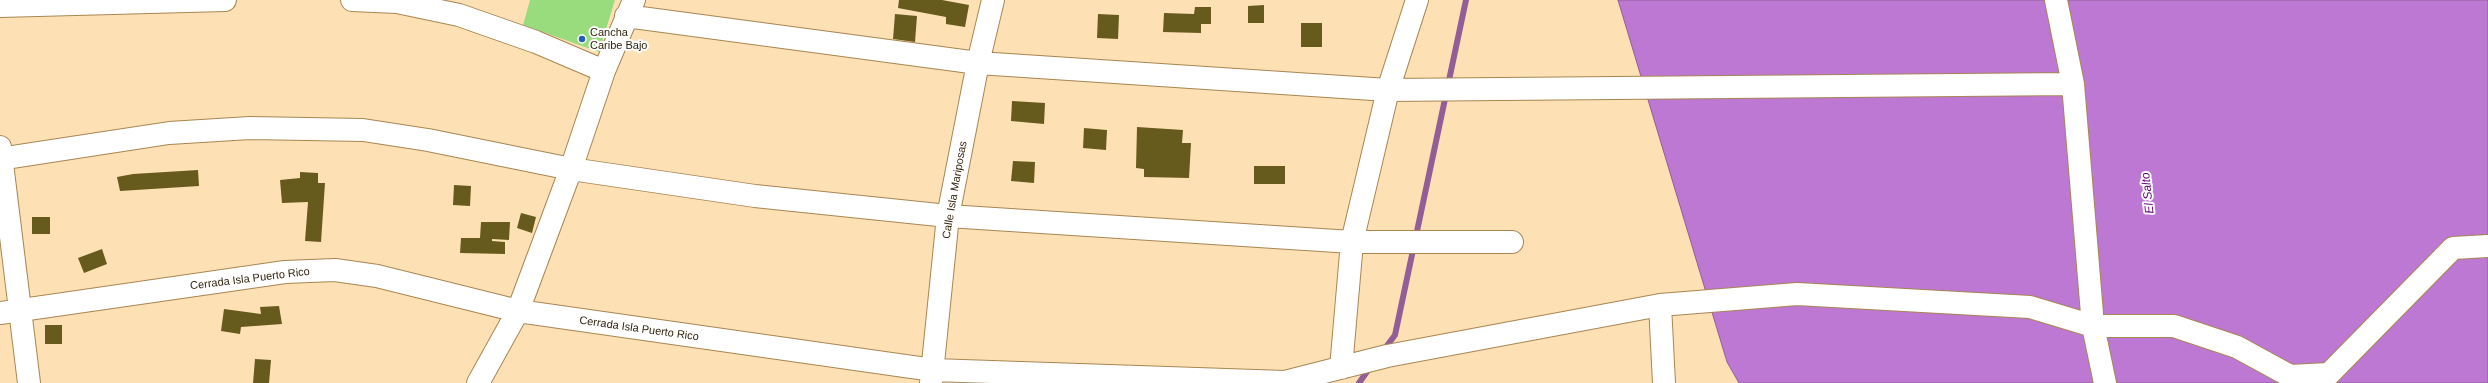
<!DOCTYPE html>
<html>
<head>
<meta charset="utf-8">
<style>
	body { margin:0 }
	canvas { display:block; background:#fee0b5 }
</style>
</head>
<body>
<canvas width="2488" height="383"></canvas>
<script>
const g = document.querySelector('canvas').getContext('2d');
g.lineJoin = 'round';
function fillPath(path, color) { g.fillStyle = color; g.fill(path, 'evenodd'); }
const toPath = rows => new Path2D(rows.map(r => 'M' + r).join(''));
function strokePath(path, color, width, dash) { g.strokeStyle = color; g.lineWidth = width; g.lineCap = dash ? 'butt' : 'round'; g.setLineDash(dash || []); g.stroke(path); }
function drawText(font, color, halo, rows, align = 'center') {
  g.font = font + ' Arial,sans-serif'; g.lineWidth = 4; g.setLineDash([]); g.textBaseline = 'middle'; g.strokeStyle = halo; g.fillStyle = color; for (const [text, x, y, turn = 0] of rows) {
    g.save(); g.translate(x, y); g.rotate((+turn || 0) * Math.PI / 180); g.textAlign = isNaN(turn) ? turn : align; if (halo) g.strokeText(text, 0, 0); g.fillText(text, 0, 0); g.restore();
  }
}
fillPath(toPath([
	[530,0,615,0,599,52,523,25]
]), '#99dc7e');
const water = toPath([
	[1618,0,2488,0,2488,383,1739,383,1727,362,1618,0]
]);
fillPath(water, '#bd78d4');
strokePath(water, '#935e98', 1);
strokePath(toPath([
	[1383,351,1395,335,1466,0],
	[1359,383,1371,366]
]), '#935e98', 6);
fillPath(toPath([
	[899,0,942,0,969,5,965,27,946,24,946,17,898,8],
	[1264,5,1264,23,1248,23,1248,6],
	[1195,7,1211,7,1211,24,1201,24,1201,33,1163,32,1164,13,1194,14],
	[895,14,917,16,915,42,893,39],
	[1098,14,1119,15,1118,39,1097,38],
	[1301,23,1322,23,1322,47,1301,47],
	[1012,101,1045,103,1044,124,1011,121],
	[1137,127,1183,130,1182,143,1191,143,1189,178,1144,177,1144,169,1136,168],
	[1084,128,1107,130,1106,150,1083,148],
	[1013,161,1035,162,1034,183,1011,181],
	[1254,166,1285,166,1285,184,1254,184],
	[198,170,199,186,120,191,117,177,133,174],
	[300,172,318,173,318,183,325,183,321,242,305,241,308,202,282,203,280,180,300,178],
	[454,185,471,186,470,206,453,205],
	[521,213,536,217,532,233,517,228],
	[32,217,50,217,50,234,32,234],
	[481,222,510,222,509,240,492,239,492,241,505,242,505,254,460,253,461,238,480,238],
	[102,249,107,264,84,273,78,258],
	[279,306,282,324,241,327,240,334,221,331,224,309,261,314,260,307],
	[45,325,62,325,62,344,45,344],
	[255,359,271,360,269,383,253,383]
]), '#675a1d');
const minor = toPath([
	[352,0,397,2,459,15,536,42,604,71],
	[2056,0,2073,84,2093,326,2105,383],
	[0,6,225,0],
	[626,16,978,63,1388,90,2073,84],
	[0,147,29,383],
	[0,159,169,133,250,128,363,130,428,140,571,169,755,196,948,216,1352,242,1512,242],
	[1660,305,1664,383],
	[0,313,285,272,335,270,377,276,518,311,933,370,1285,382,1387,356,1660,305,1797,294,2030,307,2093,326,2174,326,2237,347,2290,376,2329,374,2453,248,2488,246],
	[1341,368,1352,242,1388,90,1417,0],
	[478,383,518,311,571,169,604,71,634,0],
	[931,383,948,216,978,63,993,0]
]);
strokePath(minor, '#a88652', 24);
strokePath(minor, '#fff', 22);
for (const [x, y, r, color] of [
	[582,39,4,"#2461b2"]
]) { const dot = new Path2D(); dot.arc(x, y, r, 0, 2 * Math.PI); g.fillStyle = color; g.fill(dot); strokePath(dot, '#fff', 1.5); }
drawText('11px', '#31230d', '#fff', [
	["Cancha",590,33],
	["Caribe Bajo",590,46]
], 'left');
drawText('11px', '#31230d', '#fff', [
	["Calle Isla Mariposas",955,190,-80],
	["Cerrada Isla Puerto Rico",250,279,-7],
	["Cerrada Isla Puerto Rico",639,329,8]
]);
drawText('italic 12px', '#62007b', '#fff', [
	["El Salto",2148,193,-96]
]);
</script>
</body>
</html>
